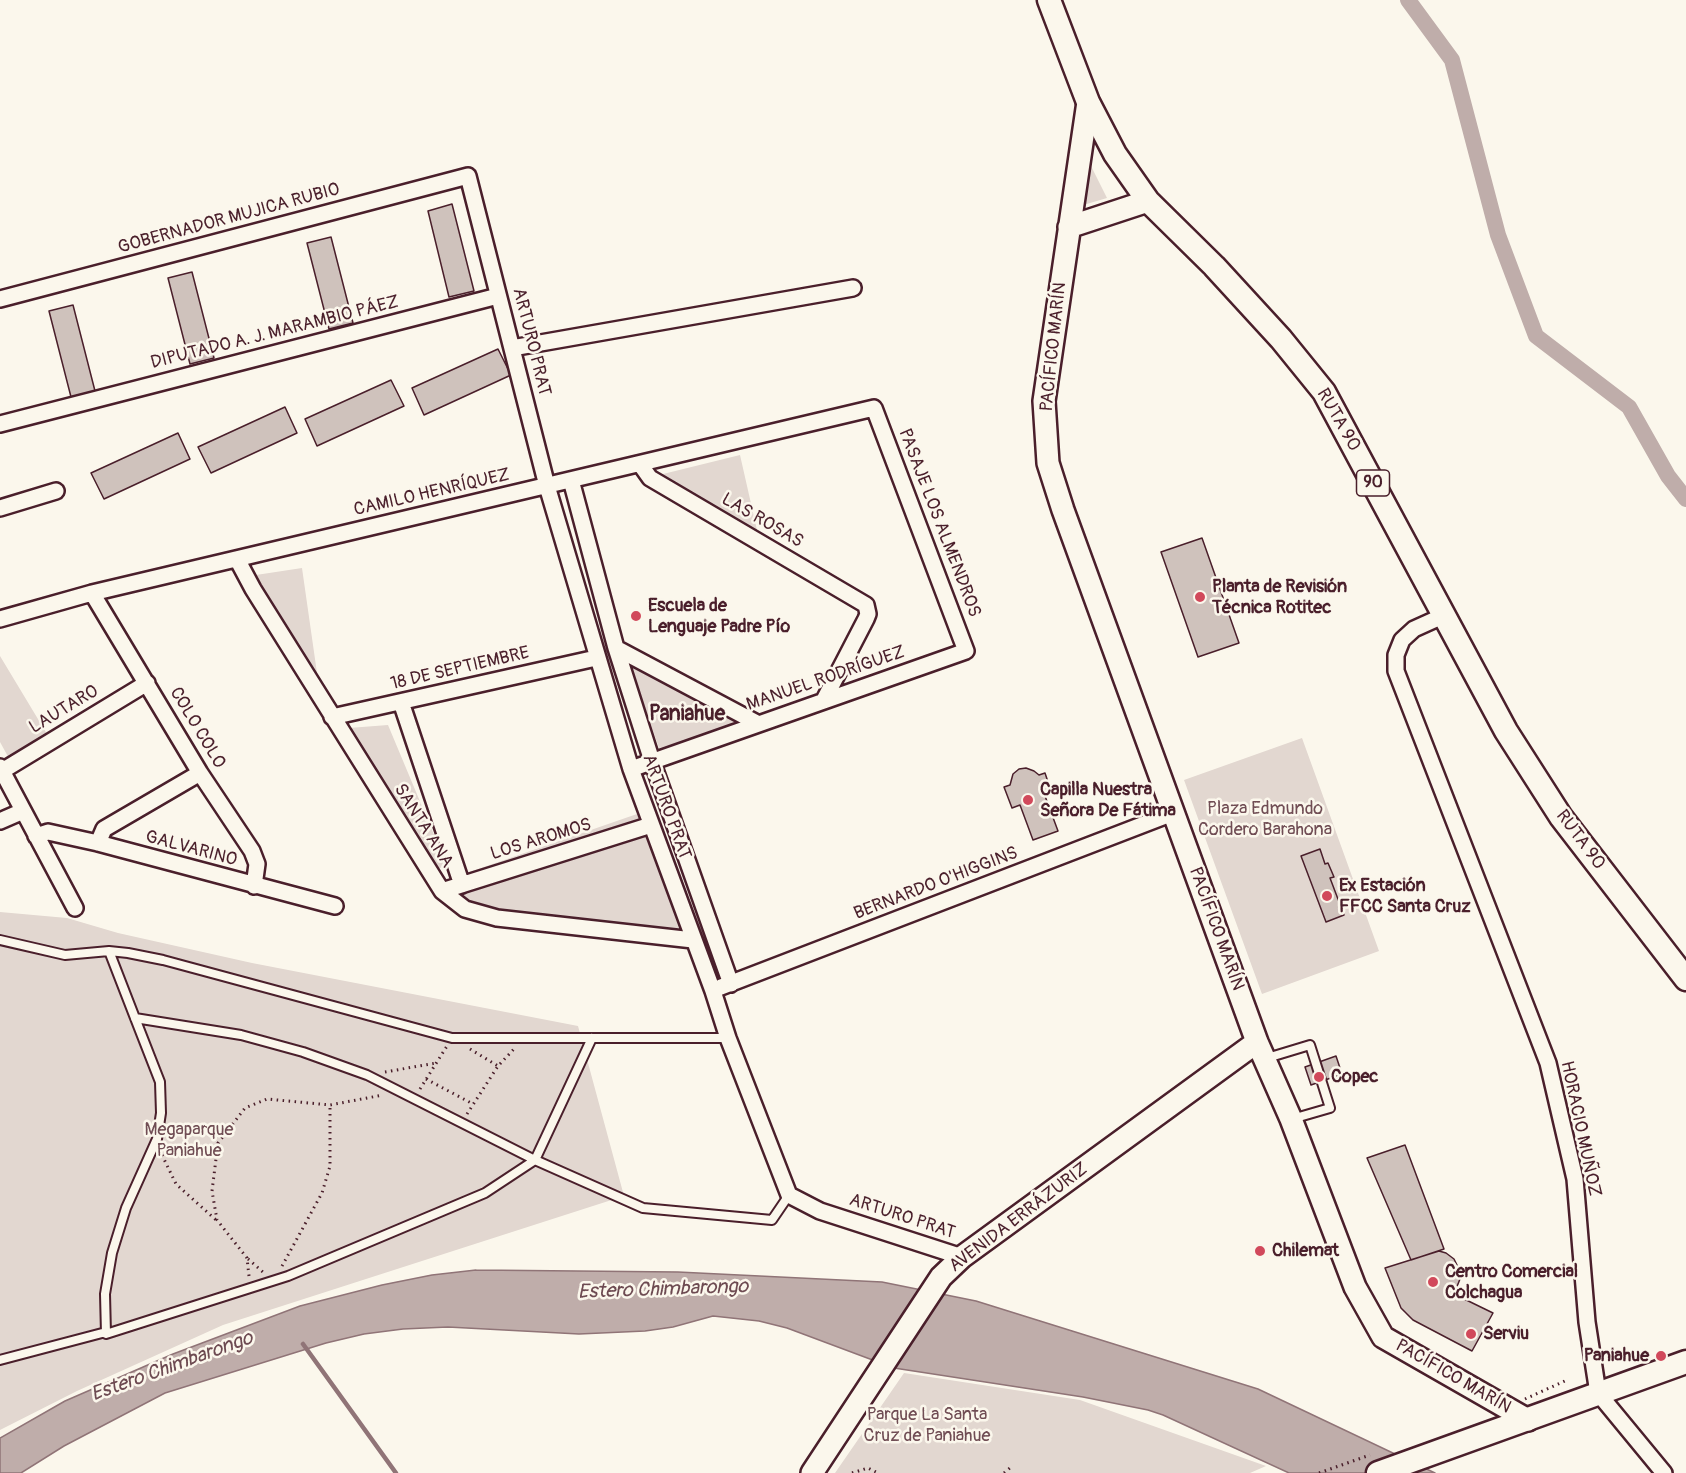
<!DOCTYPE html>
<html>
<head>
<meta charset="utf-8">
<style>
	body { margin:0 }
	canvas { display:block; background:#fbf7ec }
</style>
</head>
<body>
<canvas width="1686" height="1473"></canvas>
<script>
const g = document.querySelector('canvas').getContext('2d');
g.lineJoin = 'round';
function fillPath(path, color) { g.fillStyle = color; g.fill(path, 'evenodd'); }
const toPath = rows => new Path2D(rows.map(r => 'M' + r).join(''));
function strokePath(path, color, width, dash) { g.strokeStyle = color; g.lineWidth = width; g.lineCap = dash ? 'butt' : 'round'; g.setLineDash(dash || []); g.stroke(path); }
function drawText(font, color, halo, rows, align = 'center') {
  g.font = font + ' Pangolin,sans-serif'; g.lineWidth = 5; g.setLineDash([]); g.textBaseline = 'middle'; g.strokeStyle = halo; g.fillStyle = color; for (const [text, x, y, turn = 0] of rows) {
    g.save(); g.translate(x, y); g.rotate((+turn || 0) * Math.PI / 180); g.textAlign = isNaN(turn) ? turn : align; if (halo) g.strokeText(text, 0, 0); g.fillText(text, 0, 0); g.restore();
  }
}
fillPath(toPath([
	[1090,164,1107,198,1080,206,1085,165],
	[740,455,757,530,659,475],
	[302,568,318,680,253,589,256,575],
	[0,656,50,739,11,762,0,742],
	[630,664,741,725,659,748],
	[388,725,447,866,436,869,349,728],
	[1302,738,1379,951,1262,994,1184,780],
	[637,814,693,940,497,918,432,885],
	[0,912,67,918,118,933,252,963,578,1026,624,1196,223,1325,77,1391,0,1430],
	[904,1373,1080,1400,1266,1466,1250,1473,835,1473]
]), '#e2d7d0');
const water = toPath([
	[476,1270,678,1272,882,1282,976,1301,1258,1389,1435,1473,1289,1473,1163,1415,1148,1410,1083,1397,894,1368,787,1328,759,1321,713,1316,673,1327,645,1331,579,1334,448,1327,403,1329,364,1334,326,1343,165,1393,64,1446,21,1473,0,1473,0,1438,65,1401,173,1354,300,1306,382,1285,432,1275,476,1270]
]);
fillPath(water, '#bfadaa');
strokePath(water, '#907477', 1.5);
strokePath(toPath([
	[303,1344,396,1473]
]), '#907477', 4.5);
strokePath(toPath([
	[1408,0,1452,60,1498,235,1536,336,1629,407,1668,476,1686,499]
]), '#bfadaa', 16);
const building = toPath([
	[452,204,474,291,449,297,428,211,452,204],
	[331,237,353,323,329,329,307,243,331,237],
	[192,272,214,358,190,364,168,278,192,272],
	[73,305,95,391,71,397,49,311,73,305],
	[498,349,511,375,424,415,412,388,498,349],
	[391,380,404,406,317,446,305,419,391,380],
	[285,407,297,433,211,473,198,447,285,407],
	[178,433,190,459,104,499,91,473,178,433],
	[1202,538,1239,643,1198,657,1161,552,1202,538],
	[1026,768,1034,771,1039,775,1045,773,1052,794,1045,796,1058,831,1033,840,1020,805,1012,808,1004,787,1010,785,1013,774,1019,769,1026,768],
	[1320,849,1325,864,1328,863,1334,877,1330,878,1344,915,1326,922,1301,856,1320,849],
	[1336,1056,1342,1074,1311,1085,1305,1067,1336,1056],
	[1405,1145,1444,1249,1411,1260,1367,1158,1405,1145],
	[1439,1251,1446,1253,1454,1259,1459,1269,1460,1279,1454,1294,1493,1313,1472,1351,1413,1320,1401,1308,1385,1268,1439,1251]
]);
fillPath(building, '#cfc2bc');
strokePath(building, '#4a1f2b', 1.5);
const lane = toPath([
	[0,940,65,955,109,951],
	[135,1018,241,1035,303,1052,367,1075,535,1160,485,1193,288,1276,106,1334,105,1294,112,1253,126,1208,157,1139,161,1113,160,1082,135,1018,109,951,128,953,163,960,452,1038,728,1038],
	[592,1038,535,1160,643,1208,772,1220,789,1195],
	[1267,1058,1310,1045,1330,1108,1292,1119],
	[0,1360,106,1332]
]);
const street = toPath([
	[0,299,468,176,547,486,631,769,713,991,728,1038,789,1195,820,1211,962,1257],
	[512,348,853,288],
	[0,424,498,296],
	[640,464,650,478,866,605,868,614,866,619,824,700],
	[571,480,616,648,652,761,731,984],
	[0,508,56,491],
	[237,559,253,589,442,891,465,909,497,918,693,940],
	[92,593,200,773,252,851,257,864,254,886],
	[1445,615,1414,629,1402,640,1396,655,1396,671,1548,1063,1575,1179,1587,1322,1598,1393,1664,1473],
	[0,619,92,593,874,408,966,651,631,769],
	[616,648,757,723],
	[401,702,462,885],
	[332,717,596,658],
	[0,767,75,908],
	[2,771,147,683],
	[0,821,23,811],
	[36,836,48,832,98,843,335,906],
	[98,843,104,829,200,773],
	[442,891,651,825],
	[721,987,1173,813]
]);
const secondary = toPath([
	[1088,102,1044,401,1048,463,1063,510,1257,1042,1291,1119,1355,1287,1383,1337,1528,1420],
	[1069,227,1148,201],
	[812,1473,941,1277,962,1257,1257,1042]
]);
const primary = toPath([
	[1049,0,1088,102,1115,154,1148,201,1214,266,1281,339,1324,392,1506,731,1561,817,1686,979],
	[1378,1473,1686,1362]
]);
strokePath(lane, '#4a1f2b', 12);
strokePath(street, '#4a1f2b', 20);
strokePath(secondary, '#4a1f2b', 26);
strokePath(primary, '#4a1f2b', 27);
strokePath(toPath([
	[470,1049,498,1066],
	[385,1072,436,1063],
	[426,1079,473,1104],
	[420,1089,447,1046],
	[467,1114,498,1066,514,1049],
	[162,1155,176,1184,216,1220],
	[248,1259,263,1272],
	[282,1266,322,1193,330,1166,330,1105],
	[249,1276,247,1258,217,1220,212,1191,218,1143,245,1108,267,1099,330,1105,383,1095],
	[1525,1399,1567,1380],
	[852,1473,868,1468,878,1473],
	[1004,1473,1011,1467],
	[1319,1473,1370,1455]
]), '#4a1f2b', 3, [1.5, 4.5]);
strokePath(lane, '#fbf7ec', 8);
strokePath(street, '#fbf7ec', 15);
strokePath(secondary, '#fbf7ec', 21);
strokePath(primary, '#fbf7ec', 22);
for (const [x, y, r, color] of [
	[1200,597,6,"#d1495b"],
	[636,616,6,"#d1495b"],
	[1028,800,6,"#d1495b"],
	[1327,896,6,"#d1495b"],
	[1319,1077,6,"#d1495b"],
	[1260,1251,6,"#d1495b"],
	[1433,1282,6,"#d1495b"],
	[1471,1334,6,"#d1495b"],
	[1661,1356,6,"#d1495b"]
]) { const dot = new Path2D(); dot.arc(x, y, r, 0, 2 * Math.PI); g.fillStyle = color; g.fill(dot); strokePath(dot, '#fbf7ec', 2); }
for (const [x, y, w] of [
	[1373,483,33]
]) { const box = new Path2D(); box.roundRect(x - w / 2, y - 13, w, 26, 4.5); g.fillStyle = '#fbf7ec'; g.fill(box); strokePath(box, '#4a1f2b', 1.5); }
drawText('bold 16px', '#4a1f2b', null, [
	["90",1373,483]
]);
drawText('18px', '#4a1f2b', '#fbf7ec', [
	["GOBERNADOR MUJICA RUBIO",229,219,-15],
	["DIPUTADO A. J. MARAMBIO PÁEZ",275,333,-14],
	["ARTURO PRAT",531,342,76],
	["PACÍFICO MARÍN",1054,347,-84],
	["RUTA 90",1338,420,60],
	["CAMILO HENRÍQUEZ",432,493,-13],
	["LAS ROSAS",762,521,30],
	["PASAJE LOS ALMENDROS",939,523,69],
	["18 DE SEPTIEMBRE",460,669,-13],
	["MANUEL RODRÍGUEZ",826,679,-19],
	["LAUTARO",64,710,-31],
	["COLO COLO",197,728,59],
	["ARTURO PRAT",666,807,70],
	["SANTA ANA",423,826,58],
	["LOS AROMOS",541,840,-17],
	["RUTA 90",1580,840,53],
	["GALVARINO",191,849,15],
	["BERNARDO O'HIGGINS",936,884,-21],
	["PACÍFICO MARÍN",1216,929,70],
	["HORACIO MUÑOZ",1580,1129,78],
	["ARTURO PRAT",902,1217,18],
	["AVENIDA ERRÁZURIZ",1019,1218,-37],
	["PACÍFICO MARÍN",1453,1377,30]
]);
drawText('bold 18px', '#4a1f2b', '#fbf7ec', [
	["Planta de Revisión",1212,587],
	["Técnica Rotitec",1212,608],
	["Escuela de",648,606],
	["Lenguaje Padre Pío",648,627],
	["Capilla Nuestra",1040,790],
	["Señora De Fátima",1040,811],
	["Ex Estación",1339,886],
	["FFCC Santa Cruz",1339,907],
	["Copec",1331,1077],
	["Chilemat",1272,1251],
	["Centro Comercial",1445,1272],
	["Colchagua",1445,1293],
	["Serviu",1483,1334],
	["Paniahue",1649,1356,"right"]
], 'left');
drawText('18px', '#704d54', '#fbf7ec', [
	["Plaza Edmundo",1265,809],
	["Cordero Barahona",1265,830],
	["Megaparque",189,1130],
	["Paniahue",189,1151],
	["Parque La Santa",927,1415],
	["Cruz de Paniahue",927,1436]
]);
drawText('italic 20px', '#6d4a51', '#fbf7ec', [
	["Estero Chimbarongo",663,1290,-2],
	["Estero Chimbarongo",172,1367,-20]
]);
drawText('bold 21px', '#4a1f2b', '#fbf7ec', [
	["Paniahue",687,715]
]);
</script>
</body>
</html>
